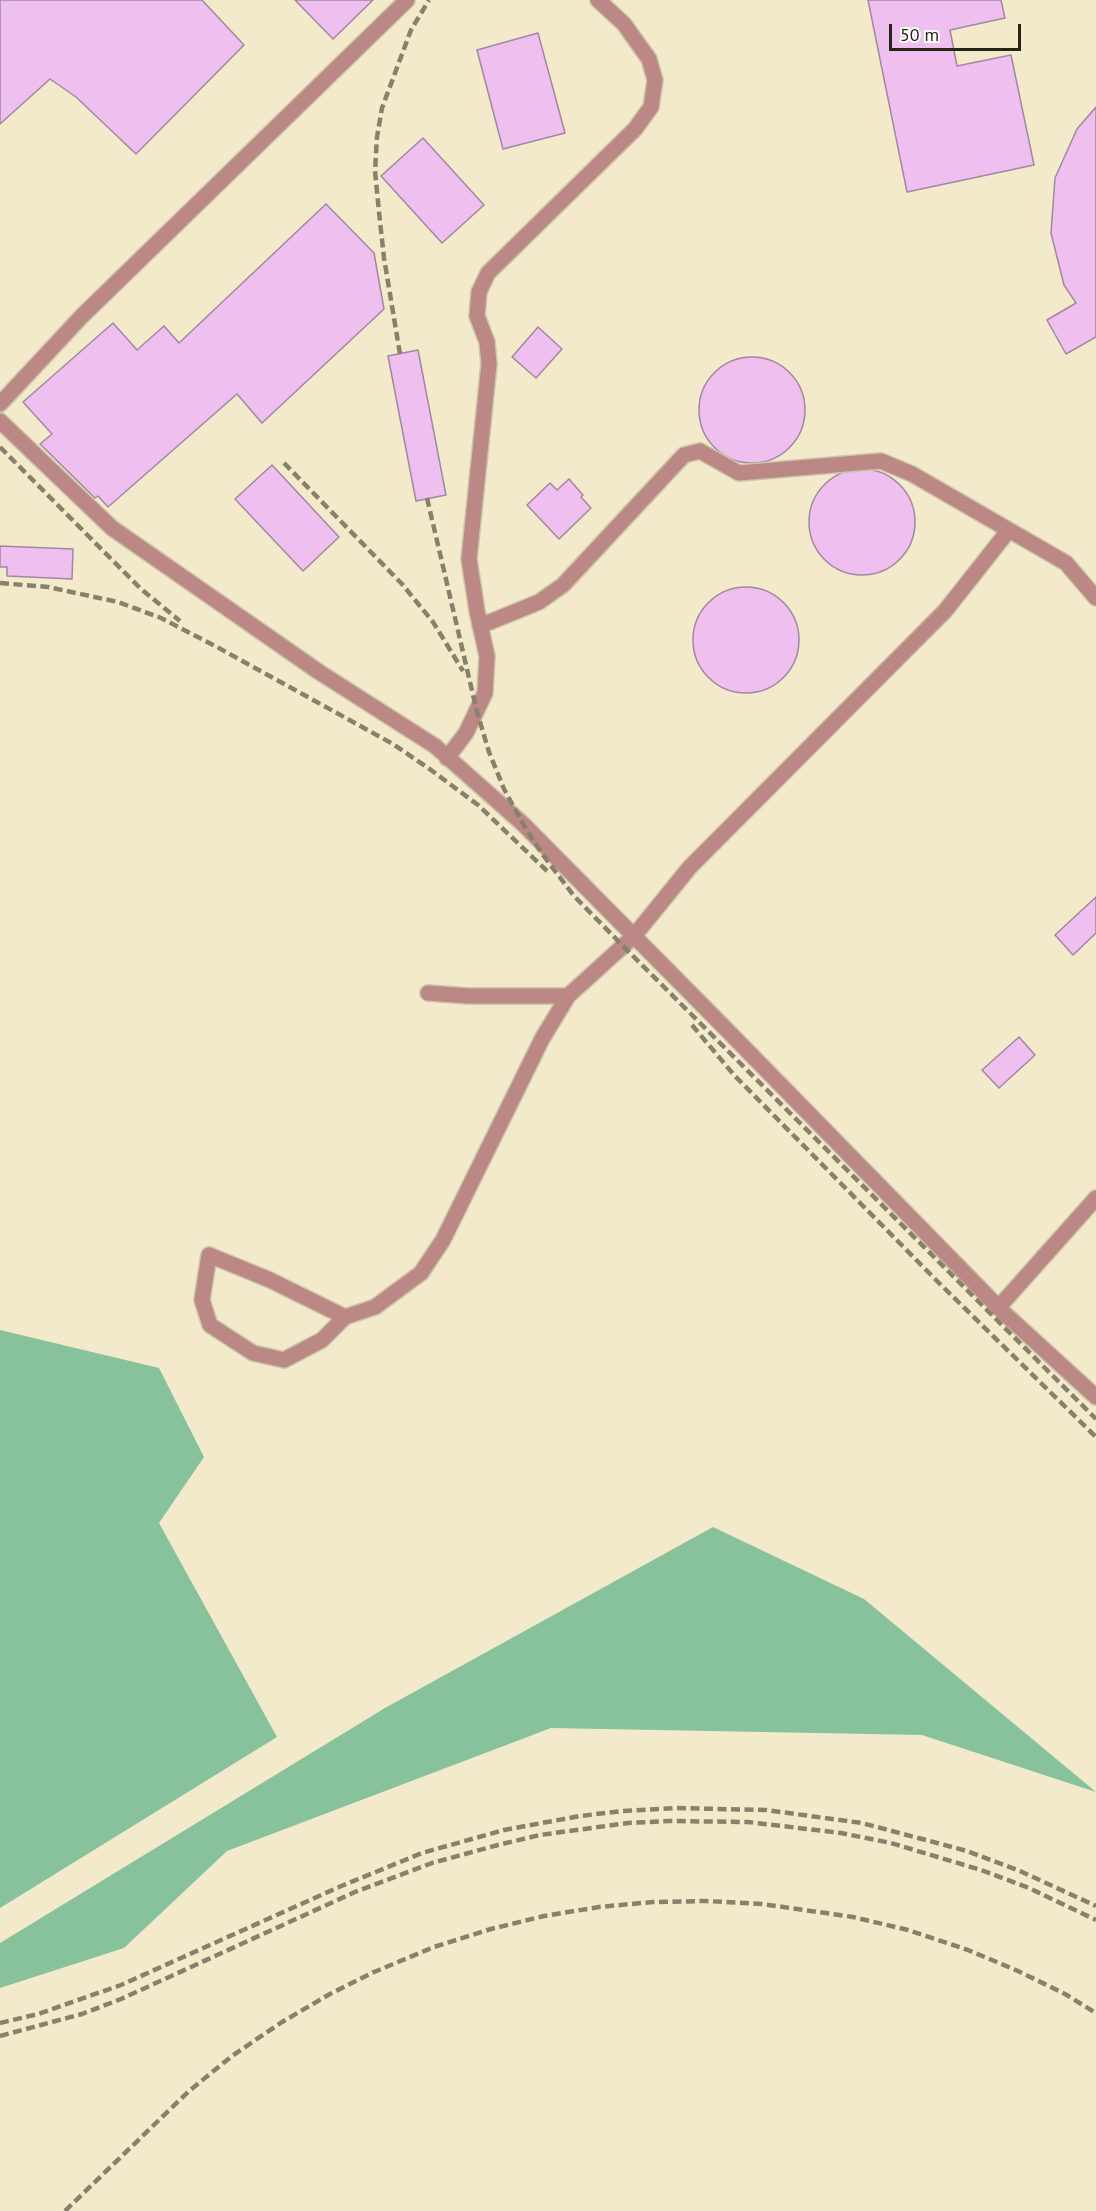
<!DOCTYPE html>
<html>
<head>
<meta charset="utf-8">
<style>
	body { margin:0 }
	#map { position:relative; width:1096px; height:2211px; overflow:hidden; background:#f2eaca; font-family:"PT Sans",sans-serif }
	canvas { display:block }
	.scale { position:absolute; left:889px; top:24px; width:132px; height:27px; box-sizing:border-box; border:3px solid #262317; border-top:0; padding-left:8px; font-size:18px; line-height:21px; white-space:nowrap; color:#262317; -webkit-text-stroke:4px #fff; paint-order:stroke }
</style>
</head>
<body>
<div id="map">
<canvas width="1096" height="2211"></canvas>
<div class="scale">50 m</div>
</div>
<script>
const g = document.querySelector('canvas').getContext('2d');
g.lineJoin = 'round';
function fillPath(path, color) { g.fillStyle = color; g.fill(path, 'evenodd'); }
const toPath = rows => new Path2D(rows.map(r => 'M' + r).join(''));
function strokePath(path, color, width, dash) { g.strokeStyle = color; g.lineWidth = width; g.lineCap = dash ? 'butt' : 'round'; g.setLineDash(dash || []); g.stroke(path); }
fillPath(toPath([
	[0,1330,159,1368,204,1457,159,1523,277,1737,0,1908],
	[713,1527,864,1599,1096,1792,922,1735,551,1728,227,1851,124,1948,0,1988,0,1943,385,1708]
]), '#87c29d');
const building = toPath([
	[0,0,202,0,244,45,136,154,76,97,50,79,0,124,0,0],
	[295,0,373,0,333,39,295,0],
	[868,0,1001,0,1005,18,950,30,957,66,1011,55,1034,165,907,192,868,0],
	[538,33,565,133,503,149,477,50,538,33],
	[1096,107,1096,337,1066,354,1047,320,1076,303,1064,285,1051,233,1055,178,1077,129,1096,107],
	[423,138,484,205,442,243,381,176,423,138],
	[326,204,374,253,384,309,262,423,237,394,108,507,98,496,95,498,40,444,52,434,23,402,113,323,137,350,164,326,179,343,326,204],
	[538,327,562,349,536,378,512,357,538,327],
	[418,350,446,495,416,501,388,356,418,350],
	'699 410a53 53 0 1 1 106 0a53 53 0 1 1-106 0Z',
	[272,465,339,537,303,571,235,499,272,465],
	'809 522a53 53 0 1 1 106 0a53 53 0 1 1-106 0Z',
	[569,479,583,495,581,497,591,508,559,539,527,505,550,483,557,490,569,479],
	[0,546,73,549,72,579,7,576,7,567,0,567,0,546],
	'693 640a53 53 0 1 1 106 0a53 53 0 1 1-106 0Z',
	[1096,897,1096,933,1073,955,1055,935,1096,897],
	[1019,1037,1035,1055,999,1088,982,1070,1019,1037]
]);
fillPath(building, '#efc0ef');
strokePath(building, '#a088a0', 1.5);
const minor = toPath([
	[0,404,82,316,407,0],
	[0,421,112,528,319,672,435,746,523,824,725,1028,1004,1313,1096,1397],
	[480,626,539,602,563,585,684,455,700,451,739,473,881,461,912,474,1066,563,1096,598],
	[447,758,466,733,485,693,487,656,477,611,469,559,489,364,487,342,477,316,479,292,488,273,635,129,651,107,655,80,649,59,624,24,598,0],
	[428,993,468,996,568,996,634,936,690,867,945,611,1009,530],
	[998,1308,1096,1198],
	[345,1317,322,1340,284,1360,253,1353,210,1325,202,1300,209,1255,270,1280,345,1317,375,1307,421,1273,443,1240,542,1039,568,996]
]);
strokePath(minor, '#cdc6aa', 18);
strokePath(minor, '#bb8885', 15);
strokePath(toPath([
	[400,354,384,258,379,212,375,171,377,137,382,108,411,30,429,0],
	[0,447,141,589,180,621],
	[284,463,402,584,433,622,463,671],
	[427,498,477,712,489,752,504,789,523,824,543,855,574,896,624,947,1096,1419],
	[0,583,48,587,118,602,161,618,217,647,393,744,431,770,478,805,547,871],
	[692,1025,734,1075,938,1282,1096,1437],
	[0,2023,38,2014,121,1985,339,1887,422,1853,504,1830,580,1816,623,1811,675,1808,766,1810,862,1823,967,1851,1020,1871,1096,1906],
	[0,2036,82,2014,121,1999,355,1892,432,1863,498,1845,540,1835,628,1823,670,1821,748,1822,841,1833,891,1843,981,1870,1029,1888,1096,1920],
	[65,2211,189,2091,232,2056,282,2022,330,1994,374,1972,434,1947,491,1929,544,1916,599,1907,653,1902,706,1901,762,1904,853,1917,908,1930,968,1950,1018,1971,1065,1994,1096,2013]
]), '#87816c', 4.5, [9, 4.5]);
</script>
</body>
</html>
